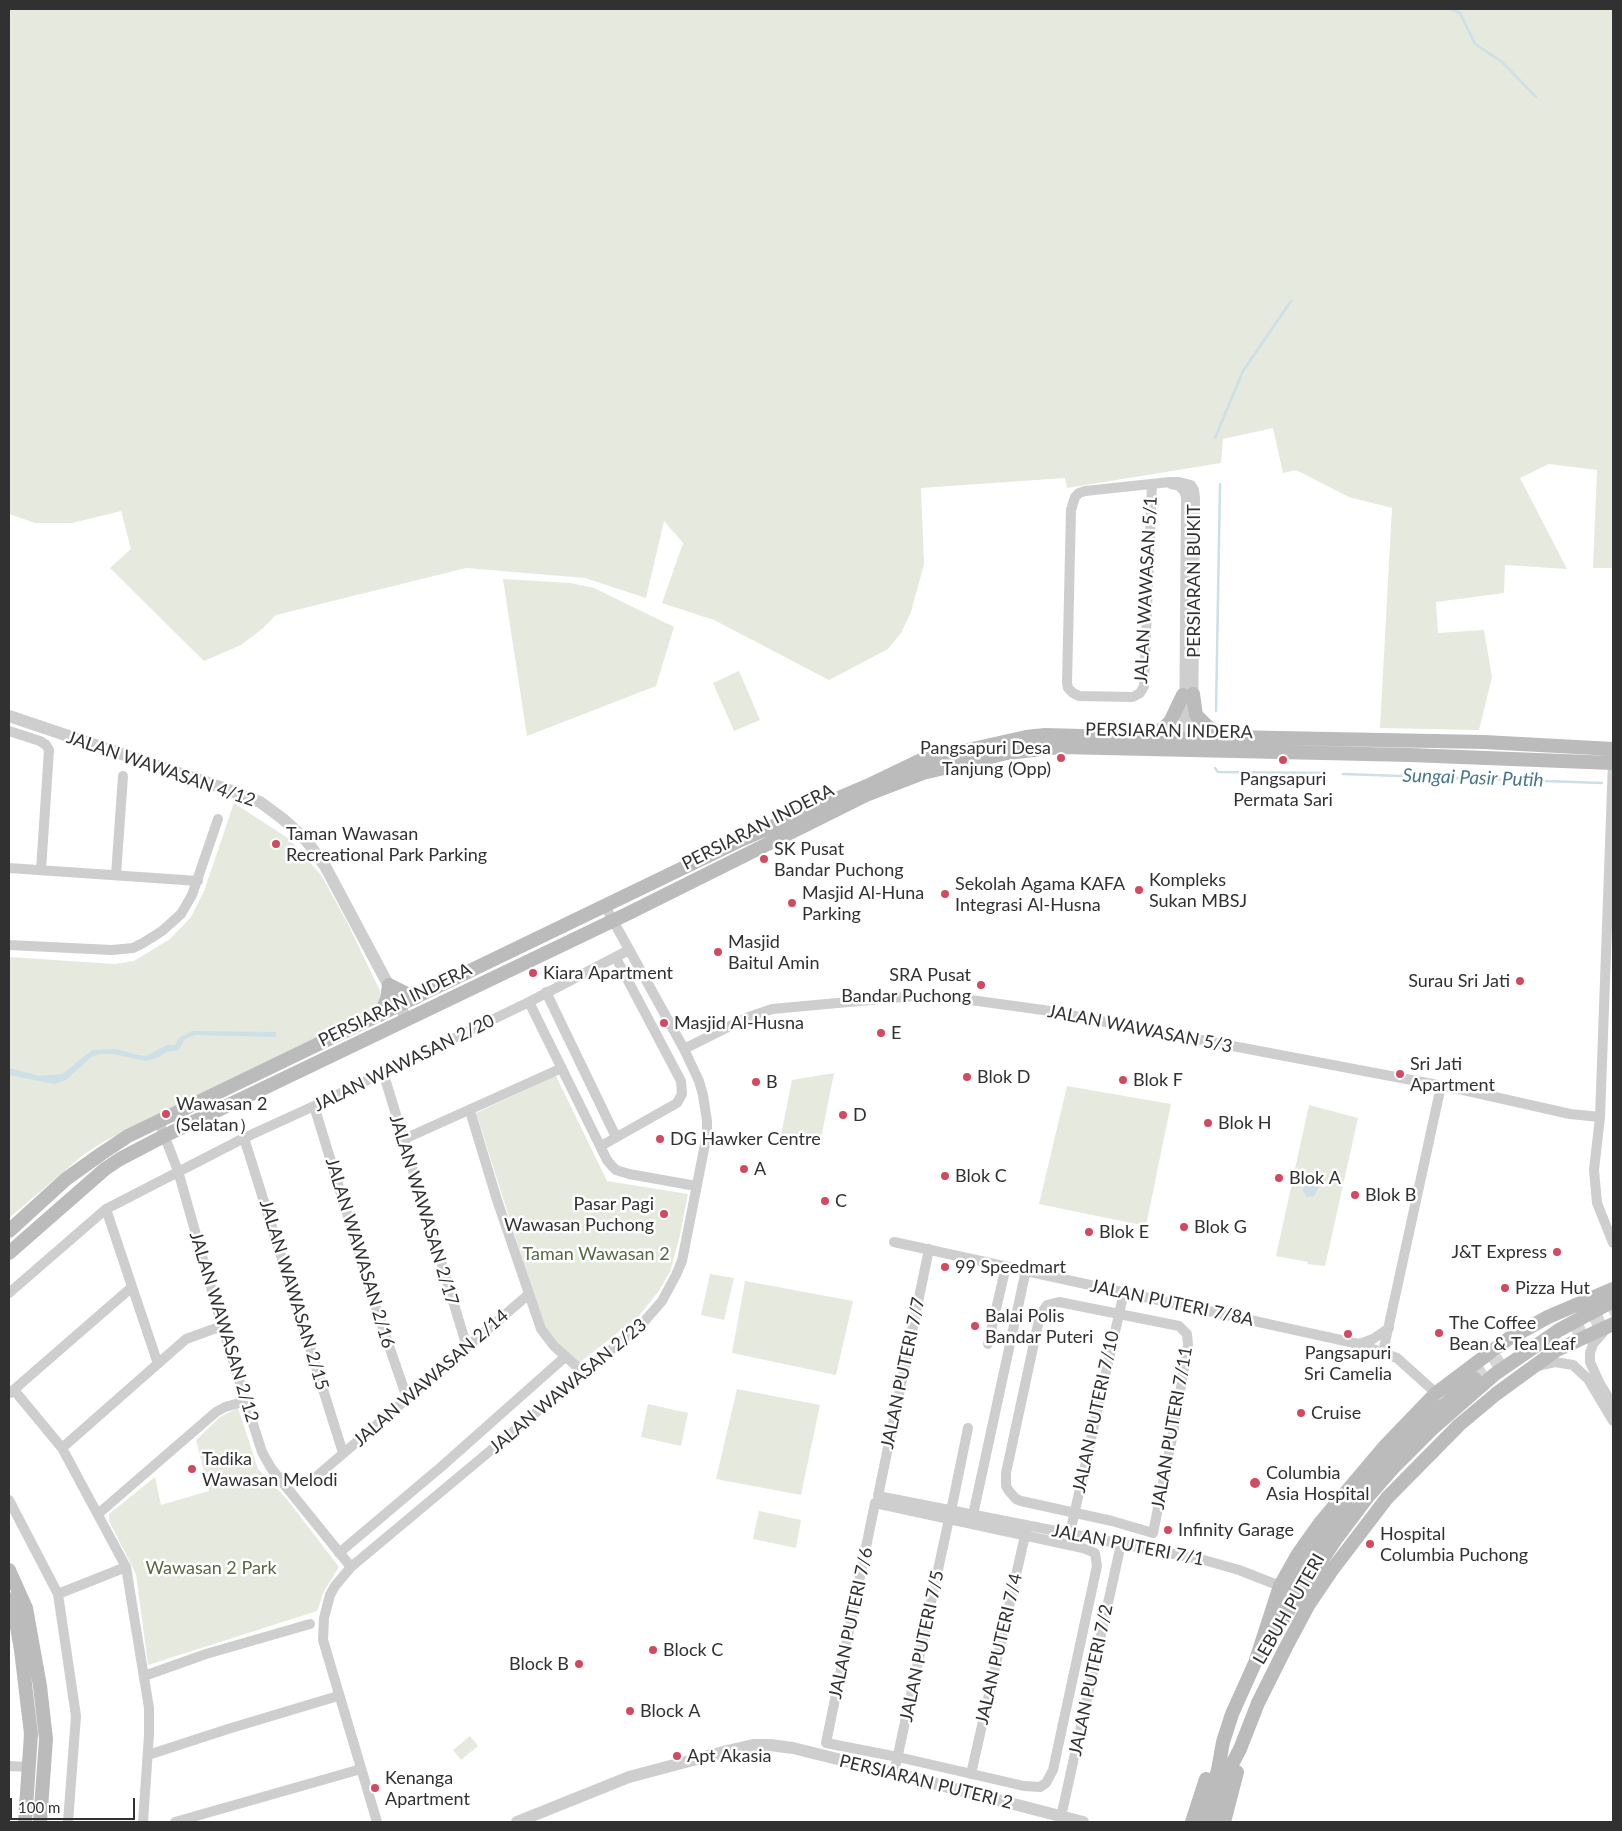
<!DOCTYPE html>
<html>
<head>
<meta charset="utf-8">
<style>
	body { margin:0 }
	#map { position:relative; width:1622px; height:1831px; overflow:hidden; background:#fff; font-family:Lato,sans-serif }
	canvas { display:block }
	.frame { position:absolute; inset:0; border:10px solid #313131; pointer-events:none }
	.scale { position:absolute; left:10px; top:1798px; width:125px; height:22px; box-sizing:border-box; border:2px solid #313131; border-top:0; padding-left:6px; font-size:15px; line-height:18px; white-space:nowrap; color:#313131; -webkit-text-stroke:4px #fff; paint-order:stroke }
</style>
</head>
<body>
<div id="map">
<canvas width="1622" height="1831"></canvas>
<div class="frame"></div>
<div class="scale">100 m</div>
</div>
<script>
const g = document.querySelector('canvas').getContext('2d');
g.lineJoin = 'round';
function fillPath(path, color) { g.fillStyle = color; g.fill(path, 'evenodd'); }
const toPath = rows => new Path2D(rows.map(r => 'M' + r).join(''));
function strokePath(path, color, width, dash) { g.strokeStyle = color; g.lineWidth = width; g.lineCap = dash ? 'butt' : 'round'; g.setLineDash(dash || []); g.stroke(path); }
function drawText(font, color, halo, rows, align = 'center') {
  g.font = font + ' Lato,sans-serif'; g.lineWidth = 5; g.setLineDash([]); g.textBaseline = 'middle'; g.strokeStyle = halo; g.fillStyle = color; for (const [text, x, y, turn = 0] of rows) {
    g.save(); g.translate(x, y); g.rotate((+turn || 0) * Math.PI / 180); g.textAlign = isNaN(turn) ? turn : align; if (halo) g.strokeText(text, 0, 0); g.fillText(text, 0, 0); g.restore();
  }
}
fillPath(toPath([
	[9,9,1613,9,1613,568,1593,568,1597,470,1549,464,1520,478,1567,569,1505,565,1504,593,1436,602,1438,633,1484,630,1492,677,1479,730,1380,728,1392,508,1349,497,1296,470,1283,473,1273,428,1223,439,1221,463,1067,488,1065,478,921,488,924,564,911,612,901,633,888,649,829,680,714,620,662,603,683,543,664,521,646,598,585,578,466,568,276,615,262,629,241,645,204,661,110,568,131,549,121,511,72,523,35,523,9,514],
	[503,579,570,583,594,588,674,627,656,686,527,736],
	[739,671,760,720,734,731,713,683],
	[234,803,289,839,321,875,347,922,380,991,380,1000,377,1007,370,1013,162,1112,103,1142,83,1155,9,1218,9,957,115,964,134,961,170,939,191,917,204,891],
	[834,1073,819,1148,780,1140,792,1080],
	[556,1076,607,1181,688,1194,680,1235,670,1272,658,1292,638,1317,579,1363,556,1345,544,1327,476,1113],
	[1067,1086,1171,1104,1146,1226,1039,1204],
	[1309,1105,1358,1118,1325,1266,1307,1264,1308,1262,1276,1256],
	[710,1274,734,1278,724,1320,701,1315],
	[745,1281,853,1301,836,1375,732,1353],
	[737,1389,820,1405,801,1495,716,1479],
	[648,1404,688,1413,681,1446,641,1437],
	[238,1408,258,1469,286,1498,339,1567,324,1591,317,1611,148,1665,136,1574,109,1521,109,1514,155,1477,161,1505,209,1491,196,1440,220,1417],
	[759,1511,801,1520,796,1548,753,1539],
	[470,1736,478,1746,461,1760,453,1750]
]), '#e5e9de');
fillPath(toPath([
	[192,1031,276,1032,276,1037,195,1035,185,1039,178,1050,166,1052,159,1057,146,1061,113,1054,100,1054,91,1057,66,1080,54,1084,9,1075,9,1068,39,1076,63,1074,92,1050,116,1049,137,1055,146,1056,167,1045,175,1045,180,1037],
	[1312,1175,1318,1178,1320,1185,1314,1196,1307,1197,1303,1191,1305,1180,1306,1177]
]), '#cddfe7');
strokePath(toPath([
	[1450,9,1460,13,1475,44,1502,62,1536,97],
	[1215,438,1243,371,1291,301],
	[1216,711,1220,484],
	[1215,768,1218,772,1323,773],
	[1343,774,1602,783]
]), '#cddfe7', 2.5);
strokePath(toPath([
	[1571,1330,1613,1312],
	[1475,1379,1510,1356]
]), '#d6d6d6', 14, [14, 7]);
strokePath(toPath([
	[1152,484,1144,686,1142,690,1140,693,1133,697,1079,696,1073,693,1068,688,1067,683,1071,510,1075,497,1079,493,1085,491,1170,482,1179,482,1191,485,1194,490,1195,498,1193,746],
	[1171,484,1179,486,1184,491,1186,497,1184,744],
	[9,731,40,741,46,745,49,750,41,870],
	[1613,762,1600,1117,1594,1170,1597,1203,1613,1243],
	[9,868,198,881],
	[116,875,123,776],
	[9,945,112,950,133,948,143,943,162,931,181,914,192,895,218,819],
	[546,992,616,1137],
	[529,1002,607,1160,612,1166,616,1170,629,1174,696,1186],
	[684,1049,746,1018,772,1009,914,996,949,997,1043,1010,1459,1089,1570,1114,1600,1117],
	[383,1072,467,1347],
	[314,1106,378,1314,407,1398],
	[470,1111,497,1200,541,1329,554,1346,584,1373],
	[159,1122,178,1171,222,1326,262,1452,271,1468,351,1567],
	[244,1138,343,1453],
	[402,1140,562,1068],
	[601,1146,677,1103,682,1094,681,1081,616,958],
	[106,1209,158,1364],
	[894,1242,1359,1344,1397,1358,1436,1393],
	[929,1249,878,1496,1204,1560,1239,1570,1280,1586],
	[9,1293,106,1209,114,1205,244,1138,314,1106,529,1002,629,950],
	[1059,1302,1179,1326,1187,1334,1188,1345,1174,1428,1153,1533,1112,1521,1021,1501,1016,1499,1009,1491,1006,1486,1006,1473,1040,1315,1047,1305,1059,1302],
	[1607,1328,1593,1344,1590,1353,1590,1362,1600,1384,1613,1405],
	[988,1344,1006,1266],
	[1359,1344,1373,1339,1389,1328],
	[1383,1352,1441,1086],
	[1537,1366,1555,1362,1573,1365,1588,1379,1613,1421],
	[14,1390,62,1448,126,1567,149,1708,149,1735,143,1822],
	[10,1393,132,1287],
	[62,1448,186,1339,222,1326],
	[310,1482,529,1294],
	[9,1500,58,1594,76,1716,68,1822],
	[875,1503,1083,1548,1095,1553,1097,1566,1053,1770,1046,1783,1040,1787,1024,1786,898,1757,826,1743,875,1503],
	[951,1511,968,1428],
	[98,1514,216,1412,225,1407,246,1401],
	[973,1515,1026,1270],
	[1070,1533,1124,1292],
	[339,1553,441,1467,565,1357],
	[58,1594,126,1567],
	[144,1676,206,1654,310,1624],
	[148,1755,228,1729,338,1696],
	[9,1766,28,1767],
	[894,1773,949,1519],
	[971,1774,1026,1531],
	[1061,1817,1121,1544],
	[175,1822,361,1769],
	[377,1822,323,1640,324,1618,330,1595,335,1586,351,1567,642,1324,662,1301,676,1275,682,1261,707,1134,707,1121,703,1095,699,1081,684,1049,605,906]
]), '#cecece', 10);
strokePath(toPath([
	[9,716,229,790,260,802,283,819,306,840,325,866,407,1020],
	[517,1822,629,1777,727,1751,753,1745,770,1745,793,1748,894,1773,1083,1822]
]), '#cecece', 12);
strokePath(toPath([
	[1193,694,1196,715,1208,727,1225,736],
	[1153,737,1170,722,1183,695],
	[380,1015,387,999,389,985,415,998],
	[9,1231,66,1179,101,1154,128,1136,743,839,867,786,919,761,1026,737,1045,735,1193,739,1228,737,1484,742,1613,749],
	[9,1253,105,1169,120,1159,164,1136,629,913,866,795,923,773,1007,753,1060,747,1410,755,1613,763],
	[9,1570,26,1608,40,1686,46,1739,40,1822],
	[9,1599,14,1610,21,1650,31,1734,25,1822],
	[1277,1619,1302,1570,1329,1530,1357,1494,1387,1460,1432,1415,1475,1379],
	[1266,1645,1336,1539,1366,1499,1394,1467,1432,1429,1495,1374,1559,1330,1613,1301],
	[1256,1660,1280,1586,1298,1554,1320,1523,1385,1446,1436,1393,1508,1339,1548,1317,1613,1289],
	[1192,1822,1206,1779],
	[1203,1822,1218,1770,1223,1742,1232,1714,1259,1654],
	[1213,1822,1228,1772,1240,1749,1258,1703,1286,1647,1309,1604,1332,1570,1387,1498,1459,1425,1496,1394,1555,1351,1613,1324],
	[1224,1822,1237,1772]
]), '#bbb', 14);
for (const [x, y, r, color] of [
	[1061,758,5,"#d14a5f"],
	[1283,760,5,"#d14a5f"],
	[276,844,5,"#d14a5f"],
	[764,859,5,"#d14a5f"],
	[1139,890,5,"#d14a5f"],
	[945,894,5,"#d14a5f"],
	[792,903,5,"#d14a5f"],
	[718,952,5,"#d14a5f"],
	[533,973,5,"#d14a5f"],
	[1520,981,5,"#d14a5f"],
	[981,985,5,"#d14a5f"],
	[664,1023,5,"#d14a5f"],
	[881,1033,5,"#d14a5f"],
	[1400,1074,5,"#d14a5f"],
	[967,1077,5,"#d14a5f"],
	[1123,1080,5,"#d14a5f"],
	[756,1082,5,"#d14a5f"],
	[166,1114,5,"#d14a5f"],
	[843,1115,5,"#d14a5f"],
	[1208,1123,5,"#d14a5f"],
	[660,1139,5,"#d14a5f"],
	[744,1169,5,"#d14a5f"],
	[945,1176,5,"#d14a5f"],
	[1279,1178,5,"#d14a5f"],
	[1355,1195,5,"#d14a5f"],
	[825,1201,5,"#d14a5f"],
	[664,1214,5,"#d14a5f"],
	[1184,1227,5,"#d14a5f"],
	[1089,1232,5,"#d14a5f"],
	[1557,1252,5,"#d14a5f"],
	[945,1267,5,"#d14a5f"],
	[1505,1288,5,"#d14a5f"],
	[975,1326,5,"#d14a5f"],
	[1439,1333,5,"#d14a5f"],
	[1348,1334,5,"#d14a5f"],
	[1301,1413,5,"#d14a5f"],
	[192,1469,5,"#d14a5f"],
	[1255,1483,6,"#d14a5f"],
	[1168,1530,5,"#d14a5f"],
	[1370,1544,5,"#d14a5f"],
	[653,1650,5,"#d14a5f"],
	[579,1664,5,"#d14a5f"],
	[630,1711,5,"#d14a5f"],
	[677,1756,5,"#d14a5f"],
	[375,1788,5,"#d14a5f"]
]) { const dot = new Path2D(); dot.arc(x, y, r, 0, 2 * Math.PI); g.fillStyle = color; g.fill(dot); strokePath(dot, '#fff', 2); }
drawText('18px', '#313131', '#fff', [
	["PERSIARAN BUKIT",1194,581,-90],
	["JALAN WAWASAN 5/1",1146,590,-87],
	["PERSIARAN INDERA",1169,731,1],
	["JALAN WAWASAN 4/12",161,769,19],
	["PERSIARAN INDERA",758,827,-27],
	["PERSIARAN INDERA",395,1005,-26],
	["JALAN WAWASAN 5/3",1140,1029,11],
	["JALAN WAWASAN 2/20",404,1063,-26],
	["JALAN WAWASAN 2/17",424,1210,73],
	["JALAN WAWASAN 2/16",360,1253,73],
	["JALAN WAWASAN 2/15",294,1295,73],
	["JALAN PUTERI 7/8A",1172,1303,12],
	["JALAN WAWASAN 2/12",224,1327,73],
	["JALAN PUTERI 7/7",903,1373,-78],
	["JALAN WAWASAN 2/14",431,1378,-41],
	["JALAN WAWASAN 2/23",568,1386,-40],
	["JALAN PUTERI 7/10",1096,1412,-78],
	["JALAN PUTERI 7/11",1172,1428,-80],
	["JALAN PUTERI 7/1",1128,1545,11],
	["LEBUH PUTERI",1289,1609,-60],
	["JALAN PUTERI 7/6",851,1623,-78],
	["JALAN PUTERI 7/5",922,1646,-78],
	["JALAN PUTERI 7/4",999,1649,-77],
	["JALAN PUTERI 7/2",1091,1680,-78],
	["PERSIARAN PUTERI 2",926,1782,14]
]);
drawText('18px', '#313131', '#fff', [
	["Pangsapuri Desa",1051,748,"right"],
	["Tanjung (Opp)",1051,769,"right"],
	["Pangsapuri",1283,779,"center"],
	["Permata Sari",1283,800,"center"],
	["Taman Wawasan",286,834],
	["Recreational Park Parking",286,855],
	["SK Pusat",774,849],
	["Bandar Puchong",774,870],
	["Kompleks",1149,880],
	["Sukan MBSJ",1149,901],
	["Sekolah Agama KAFA",955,884],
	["Integrasi Al-Husna",955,905],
	["Masjid Al-Huna",802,893],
	["Parking",802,914],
	["Masjid",728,942],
	["Baitul Amin",728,963],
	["Kiara Apartment",543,973],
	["SRA Pusat",971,975,"right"],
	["Bandar Puchong",971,996,"right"],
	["Surau Sri Jati",1510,981,"right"],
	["Masjid Al-Husna",674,1023],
	["E",891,1033],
	["Sri Jati",1410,1064],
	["Apartment",1410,1085],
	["Blok D",977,1077],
	["Blok F",1133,1080],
	["B",766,1082],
	["Wawasan 2",176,1104],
	["(Selatan）",176,1125],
	["D",853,1115],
	["Blok H",1218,1123],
	["DG Hawker Centre",670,1139],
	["A",754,1169],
	["Blok C",955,1176],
	["Blok A",1289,1178],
	["Blok B",1365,1195],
	["C",835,1201],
	["Pasar Pagi",654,1204,"right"],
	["Wawasan Puchong",654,1225,"right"],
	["Blok G",1194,1227],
	["Blok E",1099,1232],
	["J&T Express",1547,1252,"right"],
	["99 Speedmart",955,1267],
	["Pizza Hut",1515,1288],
	["Balai Polis",985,1316],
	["Bandar Puteri",985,1337],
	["The Coffee",1449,1323],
	["Bean & Tea Leaf",1449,1344],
	["Pangsapuri",1348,1353,"center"],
	["Sri Camelia",1348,1374,"center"],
	["Cruise",1311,1413],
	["Tadika",202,1459],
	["Wawasan Melodi",202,1480],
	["Columbia",1266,1473],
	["Asia Hospital",1266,1494],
	["Infinity Garage",1178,1530],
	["Hospital",1380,1534],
	["Columbia Puchong",1380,1555],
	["Block C",663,1650],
	["Block B",569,1664,"right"],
	["Block A",640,1711],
	["Apt Akasia",687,1756],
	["Kenanga",385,1778],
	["Apartment",385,1799]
], 'left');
drawText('18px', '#576843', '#fff', [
	["Taman Wawasan 2",596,1254],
	["Wawasan 2 Park",211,1568]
]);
drawText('italic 19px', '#48768a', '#fff', [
	["Sungai Pasir Putih",1473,778,2]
]);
</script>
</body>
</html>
